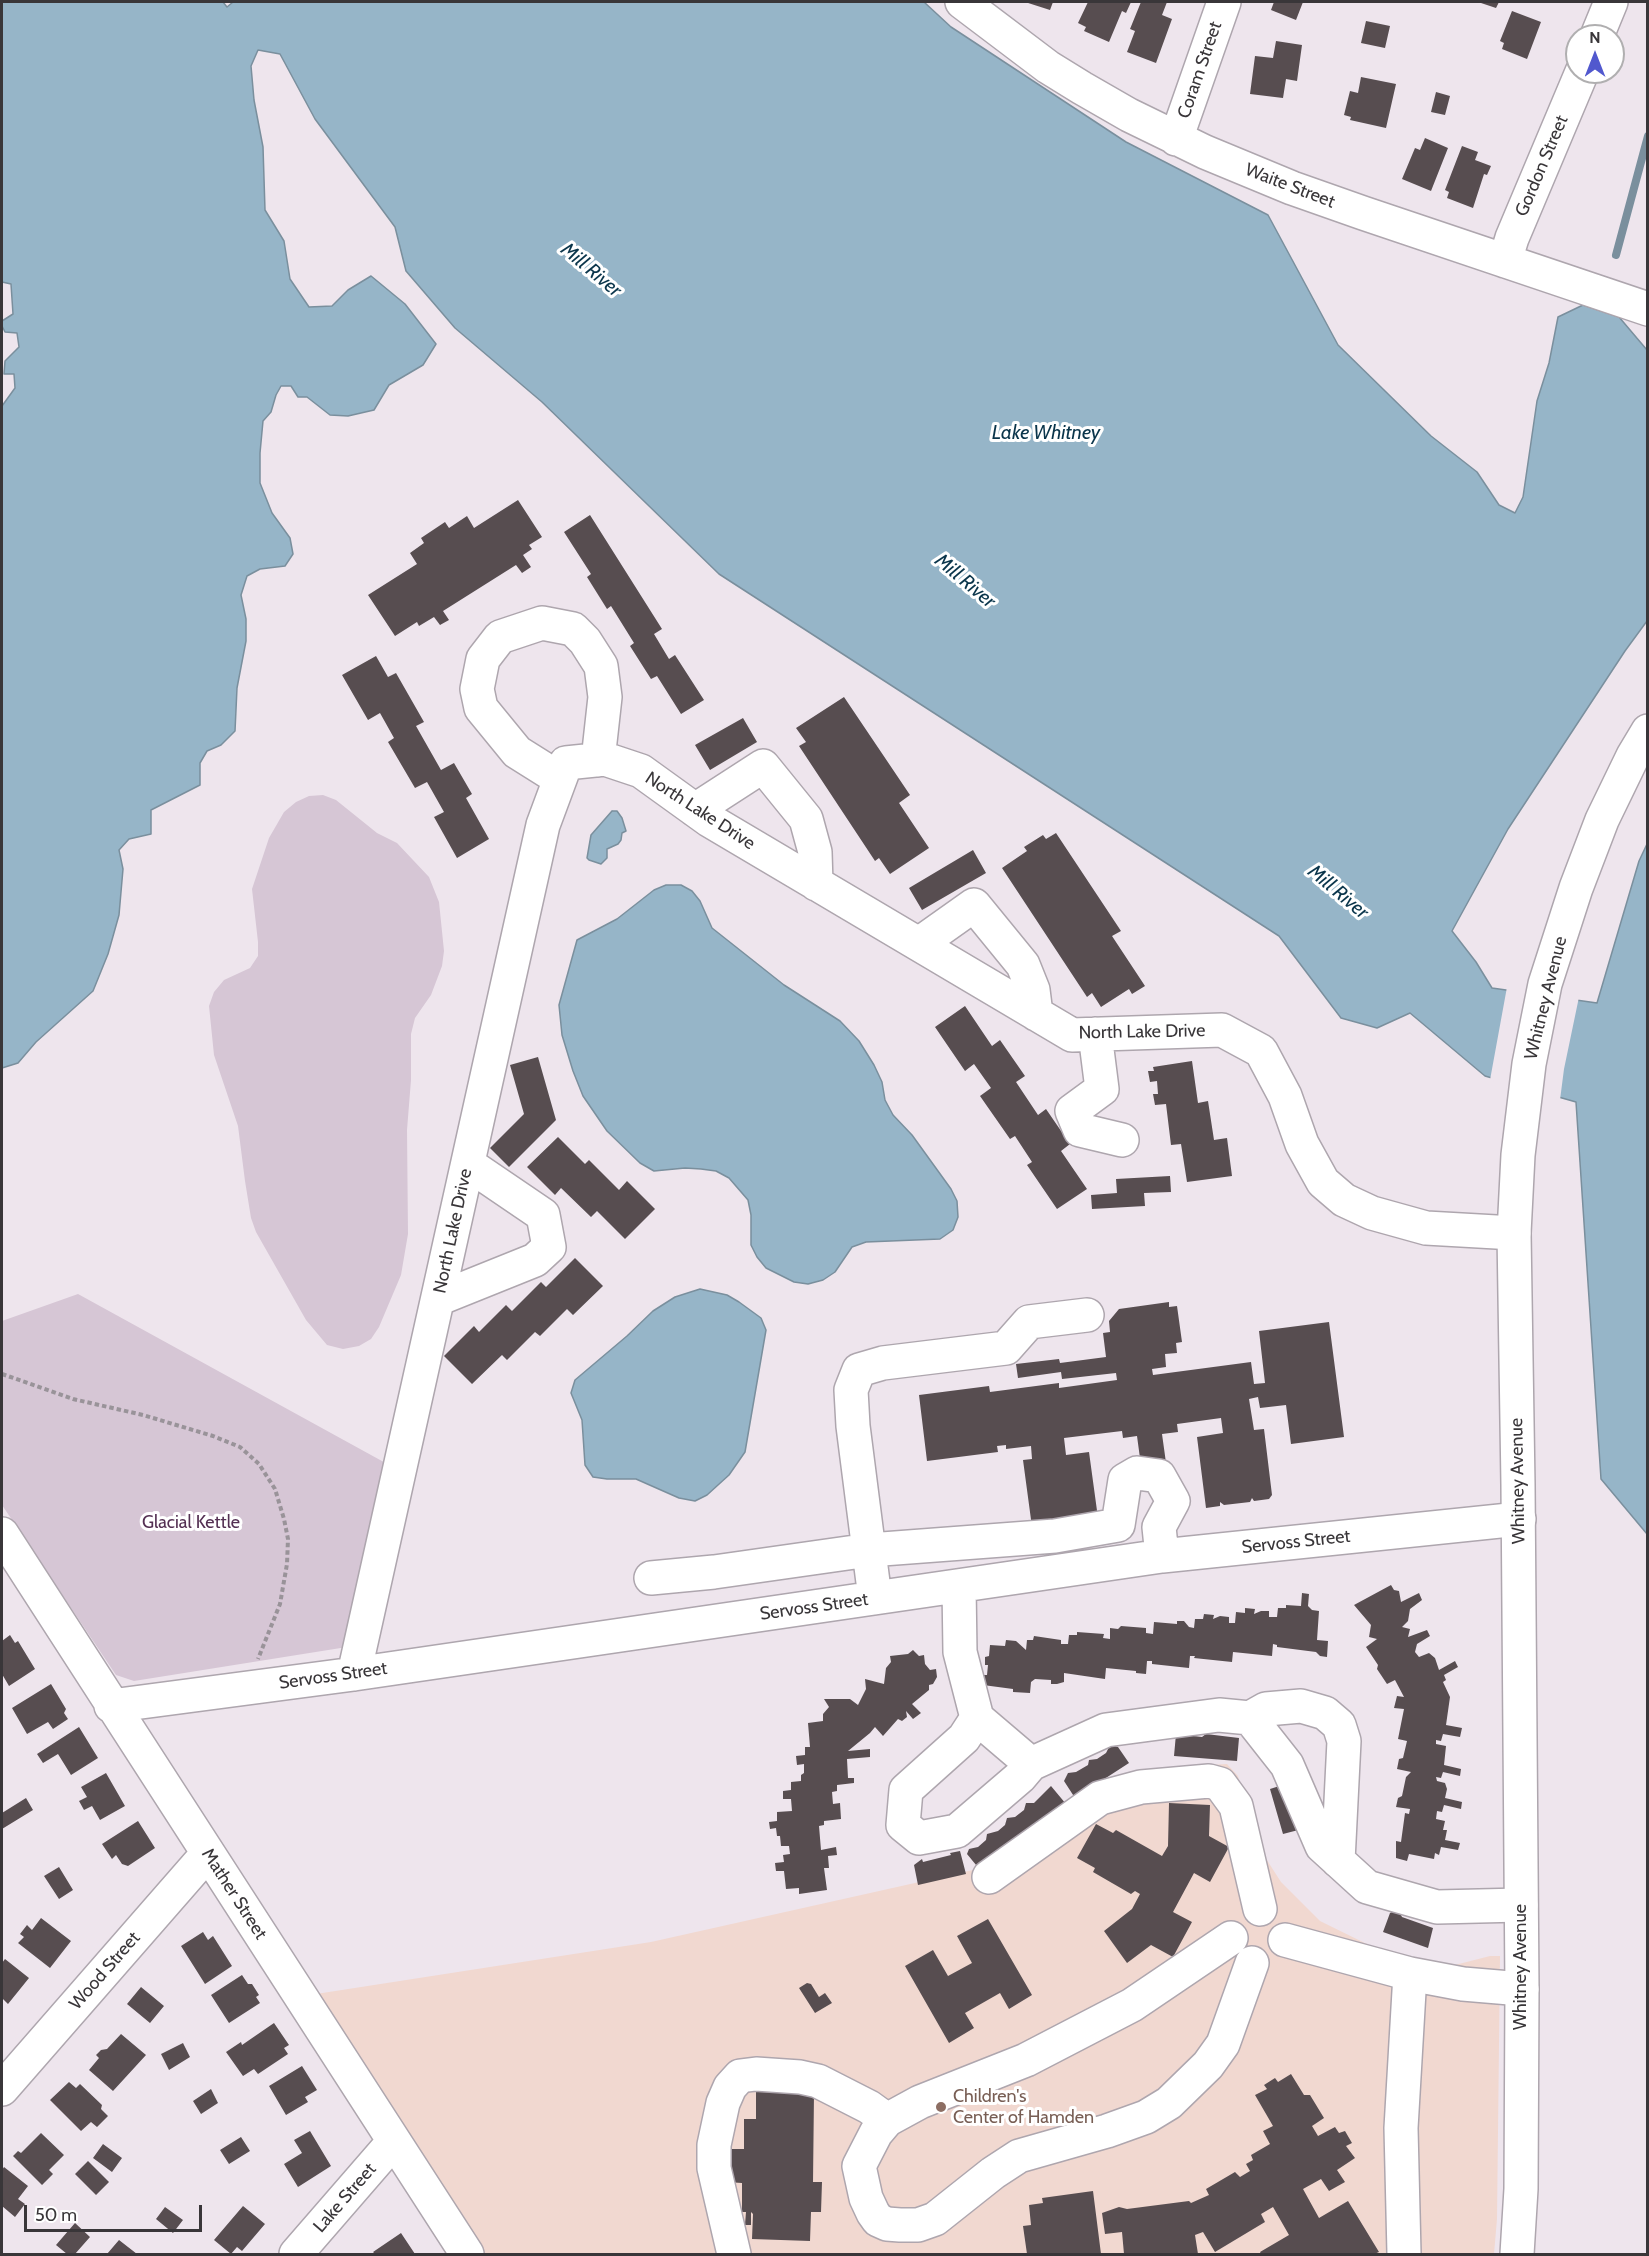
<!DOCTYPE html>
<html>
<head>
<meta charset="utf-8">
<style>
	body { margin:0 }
	#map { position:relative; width:1649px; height:2256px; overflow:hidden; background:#eee5ed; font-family:Cabin,sans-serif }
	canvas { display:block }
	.frame { position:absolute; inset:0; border:3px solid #393639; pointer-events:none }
	.north { position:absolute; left:1565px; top:24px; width:60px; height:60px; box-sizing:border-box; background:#fff; border:2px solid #b0afb0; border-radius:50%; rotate:0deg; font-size:16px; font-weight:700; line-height:24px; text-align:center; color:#393639 }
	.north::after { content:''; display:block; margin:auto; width:21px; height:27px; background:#5158ce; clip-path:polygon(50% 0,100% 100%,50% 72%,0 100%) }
	.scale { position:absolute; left:24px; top:2205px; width:178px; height:27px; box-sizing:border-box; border:3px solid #393639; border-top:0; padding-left:8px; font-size:18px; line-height:21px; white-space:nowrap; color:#393639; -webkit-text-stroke:4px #fff; paint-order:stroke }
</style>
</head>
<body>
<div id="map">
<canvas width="1649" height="2256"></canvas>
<div class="frame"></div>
<div class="north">N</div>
<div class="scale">50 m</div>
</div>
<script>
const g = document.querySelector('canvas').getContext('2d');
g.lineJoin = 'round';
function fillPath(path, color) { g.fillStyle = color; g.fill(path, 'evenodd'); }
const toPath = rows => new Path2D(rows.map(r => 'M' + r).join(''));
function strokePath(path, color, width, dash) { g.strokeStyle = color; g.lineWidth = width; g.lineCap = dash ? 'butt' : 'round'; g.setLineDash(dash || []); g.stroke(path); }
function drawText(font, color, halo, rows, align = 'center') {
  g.font = font + ' Cabin,sans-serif'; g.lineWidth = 6; g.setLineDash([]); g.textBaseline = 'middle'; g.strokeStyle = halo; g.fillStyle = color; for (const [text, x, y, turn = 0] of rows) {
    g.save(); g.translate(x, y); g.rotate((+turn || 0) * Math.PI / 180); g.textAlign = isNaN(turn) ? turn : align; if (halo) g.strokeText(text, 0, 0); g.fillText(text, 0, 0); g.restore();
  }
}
fillPath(toPath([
	[1227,1764,1238,1776,1254,1840,1281,1882,1320,1921,1379,1950,1451,1966,1490,1956,1500,1956,1497,2219,1494,2254,475,2254,316,1994,651,1942,973,1870,1023,1851,1130,1776,1161,1768]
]), '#f1d8d0');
fillPath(toPath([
	[323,795,336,800,377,833,397,843,429,877,439,902,444,951,442,966,431,995,415,1018,411,1034,411,1080,407,1130,408,1234,401,1275,379,1327,371,1339,359,1346,343,1349,327,1345,306,1320,256,1232,251,1218,245,1181,238,1126,214,1055,209,1006,214,992,224,980,250,968,258,956,258,942,252,889,269,838,284,812,296,802,309,796],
	[78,1294,391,1466,347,1647,134,1681,116,1675,2,1505,2,1321]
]), '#d6c6d5');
const water = toPath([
	[2,2,223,2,227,7,233,2,924,2,951,27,1126,142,1268,215,1338,345,1431,436,1477,472,1499,505,1515,513,1523,497,1537,401,1549,363,1558,317,1583,305,1619,317,1647,350,1647,621,1625,651,1508,829,1452,931,1476,962,1492,988,1597,1003,1639,861,1647,844,1647,1534,1601,1479,1576,1102,1485,1076,1410,1013,1377,1028,1341,1018,1279,936,719,574,542,402,455,328,406,271,395,227,315,119,280,54,258,50,251,66,254,100,263,147,265,210,284,241,290,279,309,307,332,306,348,290,371,276,405,304,436,344,423,365,389,385,374,410,348,416,330,415,307,397,298,397,291,386,281,386,276,395,271,412,263,421,260,453,260,483,272,513,290,538,293,554,285,566,260,569,247,576,241,595,246,619,246,641,237,688,235,731,221,745,207,751,200,763,200,785,151,810,151,834,129,839,119,850,123,869,119,915,108,954,93,991,36,1042,18,1063,2,1068,2,406,15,388,14,374,4,374,5,361,19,347,17,333,5,332,2,326,2,321,13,314,11,284,2,282,2,2],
	[612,811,617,811,622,818,626,831,622,833,621,840,618,844,607,849,607,858,601,864,589,860,587,858,591,835,612,811],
	[666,885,681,885,692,891,700,901,712,928,784,985,840,1021,859,1041,874,1065,882,1082,885,1100,893,1115,912,1135,951,1189,957,1201,958,1217,953,1230,940,1239,866,1242,852,1247,835,1272,823,1280,808,1284,794,1282,766,1268,757,1257,751,1245,751,1215,748,1200,729,1178,716,1171,701,1169,685,1168,654,1171,640,1163,607,1131,583,1096,573,1071,562,1035,559,1005,577,940,617,919,654,890,666,885],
	[700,1289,727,1295,739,1302,761,1318,766,1330,745,1452,729,1475,707,1495,695,1501,679,1498,636,1479,607,1479,593,1477,585,1465,582,1420,571,1393,575,1380,627,1336,653,1311,675,1297,700,1289]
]);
fillPath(water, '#96b5c8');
strokePath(water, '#7a8f9d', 1.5);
fillPath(toPath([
	[1507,987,1579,997,1564,1069,1560,1100,1490,1080]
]), '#eee5ed');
strokePath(toPath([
	[1616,255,1648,136]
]), '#7a8f9d', 8);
fillPath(toPath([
	[1025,2,1053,2,1050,10],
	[1088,2,1131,2,1126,13,1122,11,1109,42,1084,31,1086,27,1078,23],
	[1141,2,1167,2,1162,15,1172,19,1156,63,1127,52,1135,31,1130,29],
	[1274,2,1303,2,1296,20,1271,10],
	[1478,2,1499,2,1496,8],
	[1512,11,1541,22,1527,59,1502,49,1504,43,1500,41],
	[1366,21,1390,26,1385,48,1361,43],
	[1276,41,1302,45,1297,81,1286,79,1283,98,1250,94,1255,56,1273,58],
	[1361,77,1396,84,1386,128,1350,120,1351,117,1344,115,1350,91,1358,93],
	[1436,92,1450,96,1445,115,1431,112],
	[1425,138,1448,148,1431,191,1402,179,1415,148,1420,150],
	[1462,146,1478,152,1475,160,1491,166,1487,175,1484,174,1473,208,1447,198,1449,192,1445,190],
	[518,500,542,537,529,545,532,549,523,555,531,567,522,573,516,565,443,611,449,620,440,625,434,617,419,626,417,622,395,636,368,595,417,564,410,553,424,543,421,538,445,522,449,528,467,516,474,528],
	[590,515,662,629,654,634,669,659,675,655,704,700,681,714,657,676,651,679,630,646,634,643,611,606,607,609,587,577,591,574,564,532],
	[376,656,388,677,396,673,424,722,416,726,441,770,454,763,472,794,466,798,489,839,457,858,434,817,444,812,427,782,415,788,388,742,394,738,380,713,368,720,342,675],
	[844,697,910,795,899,803,929,848,890,874,879,858,875,861,799,746,806,742,796,728],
	[743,718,757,742,710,770,695,745],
	[1056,833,1121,931,1112,936,1145,986,1132,994,1129,989,1101,1007,1092,993,1087,997,1002,868,1027,851,1024,847,1043,835,1046,839],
	[973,850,986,873,922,910,909,888],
	[965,1006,992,1046,1000,1040,1025,1076,1016,1082,1038,1115,1046,1109,1070,1144,1061,1151,1087,1189,1057,1209,1027,1165,1032,1162,1015,1136,1010,1139,980,1096,991,1088,974,1064,965,1071,935,1027],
	[538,1057,556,1120,509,1167,490,1148,524,1114,510,1065],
	[1192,1061,1198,1103,1208,1101,1214,1140,1227,1138,1232,1176,1187,1182,1181,1144,1171,1145,1166,1104,1155,1105,1153,1094,1158,1094,1157,1081,1150,1082,1148,1071,1154,1071,1153,1067],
	[558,1137,585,1164,589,1160,619,1190,627,1181,655,1209,625,1239,597,1211,591,1217,561,1188,555,1195,527,1167],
	[1170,1176,1171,1192,1144,1193,1145,1206,1092,1209,1091,1195,1117,1193,1116,1179],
	[575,1258,603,1286,573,1315,567,1309,540,1336,535,1332,507,1360,502,1355,472,1384,444,1356,474,1326,479,1332,506,1305,512,1311,541,1282,546,1287],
	[1169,1302,1169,1307,1177,1306,1182,1342,1176,1343,1177,1353,1165,1354,1166,1367,1152,1369,1153,1375,1251,1362,1254,1384,1265,1383,1259,1331,1329,1322,1344,1437,1291,1444,1286,1405,1260,1408,1258,1397,1249,1399,1254,1430,1264,1429,1272,1495,1269,1499,1254,1501,1252,1498,1250,1502,1224,1505,1220,1502,1220,1506,1206,1508,1197,1437,1223,1433,1221,1418,1177,1424,1178,1432,1162,1434,1167,1470,1142,1473,1137,1436,1123,1438,1122,1431,1064,1438,1066,1455,1089,1452,1098,1518,1032,1527,1023,1460,1032,1459,1031,1446,1006,1449,1006,1445,997,1446,998,1452,927,1461,919,1395,989,1386,990,1392,1059,1383,1059,1388,1117,1380,1116,1373,1062,1379,1061,1372,1018,1378,1016,1364,1059,1359,1060,1363,1106,1357,1103,1333,1110,1332,1109,1321,1119,1309],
	[1391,1585,1394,1590,1399,1591,1401,1602,1419,1593,1422,1600,1410,1609,1408,1621,1402,1627,1410,1629,1408,1637,1427,1630,1430,1636,1417,1644,1415,1652,1419,1657,1429,1653,1435,1658,1439,1670,1455,1661,1458,1667,1444,1675,1446,1680,1443,1682,1450,1697,1446,1725,1462,1728,1460,1737,1443,1734,1441,1741,1436,1740,1436,1744,1446,1746,1444,1765,1461,1769,1460,1776,1443,1772,1441,1778,1436,1777,1437,1781,1445,1783,1447,1789,1445,1798,1462,1802,1461,1809,1444,1805,1442,1812,1437,1811,1436,1819,1445,1821,1443,1830,1447,1830,1445,1840,1460,1843,1458,1850,1441,1847,1439,1855,1435,1853,1434,1859,1409,1854,1407,1861,1396,1858,1396,1841,1401,1842,1405,1813,1409,1814,1410,1809,1396,1807,1398,1798,1402,1796,1406,1777,1411,1772,1397,1769,1399,1759,1403,1758,1407,1741,1398,1739,1404,1709,1394,1708,1397,1696,1404,1697,1395,1680,1387,1684,1377,1669,1378,1665,1366,1647,1377,1639,1369,1637,1371,1625,1354,1605],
	[1302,1593,1309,1594,1308,1606,1312,1610,1319,1611,1317,1640,1328,1641,1327,1657,1320,1656,1316,1652,1277,1647,1277,1645,1273,1644,1272,1656,1233,1652,1232,1662,1194,1658,1195,1656,1190,1656,1189,1668,1152,1664,1152,1661,1147,1661,1146,1674,1136,1673,1136,1671,1106,1668,1105,1679,1064,1673,1064,1682,1057,1684,1051,1684,1051,1680,1035,1679,1031,1682,1030,1693,1013,1692,1013,1689,983,1685,984,1675,987,1675,988,1665,985,1665,985,1657,989,1656,990,1645,1005,1646,1006,1640,1016,1641,1026,1650,1027,1640,1033,1640,1034,1636,1061,1640,1061,1644,1068,1644,1069,1635,1077,1635,1077,1632,1104,1634,1103,1638,1110,1639,1110,1628,1118,1629,1121,1626,1146,1628,1146,1633,1153,1634,1154,1622,1177,1624,1177,1621,1184,1621,1189,1627,1194,1628,1195,1619,1203,1619,1204,1614,1214,1615,1213,1619,1220,1616,1229,1617,1229,1623,1235,1623,1236,1612,1245,1613,1245,1608,1255,1609,1254,1614,1261,1611,1269,1611,1269,1617,1277,1617,1278,1608,1286,1608,1286,1605,1301,1606],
	[10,1635,15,1643,18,1641,35,1669,9,1686,2,1674,2,1641],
	[913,1650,919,1656,924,1655,925,1664,930,1670,936,1669,937,1677,933,1684,929,1685,929,1690,912,1704,921,1713,913,1719,906,1711,907,1717,902,1721,898,1719,883,1736,875,1727,870,1733,848,1751,870,1749,870,1757,847,1759,848,1778,854,1778,854,1783,837,1785,837,1791,832,1792,833,1804,840,1803,841,1819,824,1821,824,1825,819,1826,821,1850,836,1847,837,1855,828,1856,829,1868,824,1868,827,1890,799,1894,799,1888,786,1889,784,1871,776,1871,775,1863,784,1862,783,1855,790,1854,789,1846,781,1846,780,1836,777,1836,776,1828,770,1829,769,1822,777,1821,777,1812,792,1811,791,1799,783,1799,783,1791,791,1790,791,1782,801,1781,801,1775,804,1773,804,1764,797,1765,796,1756,805,1755,805,1747,810,1747,808,1723,823,1721,823,1714,829,1707,824,1699,850,1699,858,1705,866,1689,865,1679,884,1684,886,1668,891,1662,890,1656,908,1654],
	[51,1684,66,1709,64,1713,68,1719,53,1729,48,1722,27,1734,12,1708],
	[79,1727,98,1758,71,1775,58,1754,43,1763,37,1754],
	[1176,1734,1202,1737,1206,1734,1239,1738,1237,1761,1174,1756],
	[1114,1746,1118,1747,1129,1763,1075,1798,1064,1781,1068,1773,1076,1772,1088,1765,1089,1760,1097,1759,1106,1753,1109,1747],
	[106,1773,125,1806,100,1820,92,1806,84,1810,79,1801,87,1797,81,1787],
	[1292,1782,1306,1828,1283,1834,1270,1789],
	[1051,1786,1066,1804,981,1871,967,1854,969,1849,978,1847,986,1840,987,1834,998,1831,1005,1825,1007,1818,1015,1817,1024,1810,1026,1803,1034,1803],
	[26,1798,33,1810,2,1829,2,1813],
	[1169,1803,1210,1805,1209,1836,1229,1847,1210,1882,1194,1873,1173,1912,1192,1922,1173,1957,1151,1945,1127,1963,1104,1931,1132,1909,1140,1894,1135,1891,1131,1894,1093,1872,1095,1868,1077,1858,1096,1824,1113,1833,1116,1830,1162,1856,1168,1846],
	[138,1821,155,1848,128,1866,122,1864,116,1855,112,1859,102,1844],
	[960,1851,966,1874,918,1885,914,1865,922,1859,923,1862,951,1855,950,1853],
	[59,1867,73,1890,59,1899,44,1876],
	[1394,1911,1400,1913,1402,1917,1433,1928,1428,1948,1383,1932,1390,1913],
	[41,1918,71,1941,50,1968,18,1943,24,1937,20,1934,27,1925,32,1930],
	[988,1919,1032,1995,1009,2009,1000,1993,965,2013,974,2028,949,2043,905,1966,933,1950,948,1976,972,1963,957,1936],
	[203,1932,208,1940,213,1936,232,1966,205,1984,181,1946],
	[5,1959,29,1978,8,2004,2,1998,2,1963],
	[242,1975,248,1984,252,1984,259,1995,256,1997,260,2003,229,2023,211,1995],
	[807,1983,811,1984,819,1997,825,1993,832,2003,815,2013,799,1988],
	[141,1987,164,2006,150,2023,127,2004],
	[274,2023,289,2045,284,2048,288,2054,258,2074,254,2069,243,2076,226,2052,241,2042,242,2045],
	[121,2034,146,2055,113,2091,89,2070,99,2058,96,2055,101,2050,107,2049],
	[183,2043,190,2057,169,2070,161,2054],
	[302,2066,317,2090,305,2097,308,2102,286,2115,269,2086],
	[1291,2074,1304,2095,1310,2095,1324,2118,1312,2126,1318,2136,1335,2127,1339,2133,1345,2131,1352,2143,1346,2146,1355,2158,1337,2170,1345,2182,1329,2191,1321,2179,1303,2189,1319,2218,1348,2201,1379,2252,1374,2254,1261,2254,1260,2252,1289,2235,1273,2207,1261,2214,1265,2222,1215,2252,1203,2232,1195,2235,1198,2254,1124,2254,1122,2232,1105,2234,1102,2213,1119,2207,1127,2209,1189,2201,1191,2203,1209,2195,1206,2189,1235,2172,1240,2177,1250,2171,1246,2164,1253,2160,1251,2155,1270,2144,1263,2131,1273,2126,1255,2095,1267,2089,1264,2085,1275,2078,1278,2082],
	[69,2082,76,2088,80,2084,102,2105,101,2109,108,2116,97,2127,91,2122,81,2131,50,2100],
	[211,2089,218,2103,201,2114,193,2101],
	[756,2092,814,2093,813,2182,822,2182,821,2212,811,2212,810,2241,752,2239,753,2214,751,2212,751,2225,745,2225,746,2212,742,2212,742,2183,727,2182,728,2149,744,2149,744,2119,756,2119],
	[310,2131,331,2166,298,2187,284,2164,302,2153,294,2140],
	[41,2133,64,2155,49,2170,53,2174,42,2185,13,2156,18,2151,21,2153],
	[241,2137,250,2151,229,2164,220,2150],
	[103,2144,122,2158,112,2172,93,2158],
	[88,2161,109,2182,96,2195,75,2174],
	[4,2167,28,2186,18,2199,25,2204,15,2217,2,2206,2,2170],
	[1093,2191,1101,2254,1027,2254,1023,2226,1031,2225,1029,2205,1043,2203,1042,2198],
	[243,2206,265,2224,242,2251,237,2247,231,2254,214,2240],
	[165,2207,183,2220,173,2233,156,2219],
	[75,2223,90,2237,75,2254,67,2254,56,2245],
	[401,2233,415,2254,375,2254,373,2252],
	[119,2240,137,2254,107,2254]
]), '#574d50');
const minor = toPath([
	[962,2,1048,67,1082,88,1129,115,1205,152,1292,188,1363,213,1648,309],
	[1597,36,1611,2],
	[1176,139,1224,2],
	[1505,261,1512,238,1582,72],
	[560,779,517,752,481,708,477,689,483,659,500,637,542,623,573,629,585,641,601,666,605,697,598,760],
	[695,810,763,766,806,819,815,852,816,884],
	[919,944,974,905,1023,965,1033,990,1036,1014],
	[1095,1034,1102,1089,1072,1111,1080,1130,1122,1140],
	[438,1299,535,1260,549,1247,543,1215,468,1164],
	[2,1534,467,2254],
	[651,1578,714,1572,869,1550,1055,1536,1118,1525,1125,1480,1137,1473,1159,1476,1173,1501,1159,1527,1162,1556],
	[959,1586,960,1652,977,1718,1031,1764,1106,1730,1219,1715,1250,1718,1287,1765,1322,1846,1367,1887,1437,1907,1521,1905],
	[875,1598,853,1426,851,1390,859,1370,883,1363,1006,1348,1029,1322,1087,1315],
	[354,1674,543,825,566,763,605,759,641,771,709,820,1072,1035,1222,1030,1261,1051,1285,1096,1302,1144,1323,1182,1344,1200,1372,1213,1426,1228,1514,1233],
	[111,1706,354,1674,1162,1556,1519,1519],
	[977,1718,964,1738,906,1790,903,1825,919,1838,957,1831,1020,1777,1031,1764],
	[1250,1718,1266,1709,1301,1706,1325,1713,1339,1725,1344,1741,1338,1861],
	[989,1877,1100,1798,1141,1787,1209,1781,1220,1784,1236,1806,1260,1909],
	[1231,1938,1132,2005,1026,2060,920,2102,887,2120,876,2133,859,2166,866,2198,873,2213,878,2220,887,2224,900,2225,918,2225,935,2219,993,2173,1019,2156,1107,2131,1146,2117,1169,2103,1208,2065,1223,2044,1252,1963],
	[1285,1940,1410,1974,1463,1984,1522,1989],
	[2,2089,208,1853],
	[296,2254,394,2141],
	[734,2254,714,2168,714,2145,723,2103,730,2087,740,2076,756,2074,800,2077,818,2081,869,2107,887,2120],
	[1404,2254,1401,2128,1410,1974]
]);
const major = toPath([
	[1517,2254,1521,2189,1522,1989,1518,1485,1514,1233,1518,1155,1529,1064,1545,984,1576,888,1602,820,1633,756,1648,731]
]);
strokePath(minor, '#aea6ae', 36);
strokePath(major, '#aea6ae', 36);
strokePath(toPath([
	[2,1374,73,1399,143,1415,213,1436,240,1447,259,1464,275,1489,284,1519,288,1539,287,1564,280,1604,258,1659]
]), '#999399', 4, [4.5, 3]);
strokePath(minor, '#fff', 33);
strokePath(major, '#fff', 33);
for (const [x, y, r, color] of [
	[941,2107,6,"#8d6e63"]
]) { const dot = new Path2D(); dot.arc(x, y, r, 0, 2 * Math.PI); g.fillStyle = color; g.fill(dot); strokePath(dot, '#fff', 2); }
drawText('18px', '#393639', '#fff', [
	["Coram Street",1200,70,-71],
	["Gordon Street",1542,166,-67],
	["Waite Street",1290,186,21],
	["North Lake Drive",700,811,33],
	["Whitney Avenue",1546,998,-76],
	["North Lake Drive",1142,1032,-1],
	["North Lake Drive",453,1231,-78],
	["Whitney Avenue",1518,1481,-91],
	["Servoss Street",1296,1542,-6],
	["Servoss Street",814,1607,-8],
	["Servoss Street",333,1676,-8],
	["Mather Street",234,1894,57],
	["Whitney Avenue",1521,1967,-90],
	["Wood Street",105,1971,-49],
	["Lake Street",345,2198,-49]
]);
drawText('18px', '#543053', '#fff', [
	["Glacial Kettle",191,1523]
]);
drawText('18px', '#785e54', '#fff', [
	["Children's",953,2097],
	["Center of Hamden",953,2118]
], 'left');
drawText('italic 20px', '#0a354b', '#fff', [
	["Mill River",591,270,40],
	["Lake Whitney",1046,433],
	["Mill River",965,581,40],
	["Mill River",1338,892,40]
]);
</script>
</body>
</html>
